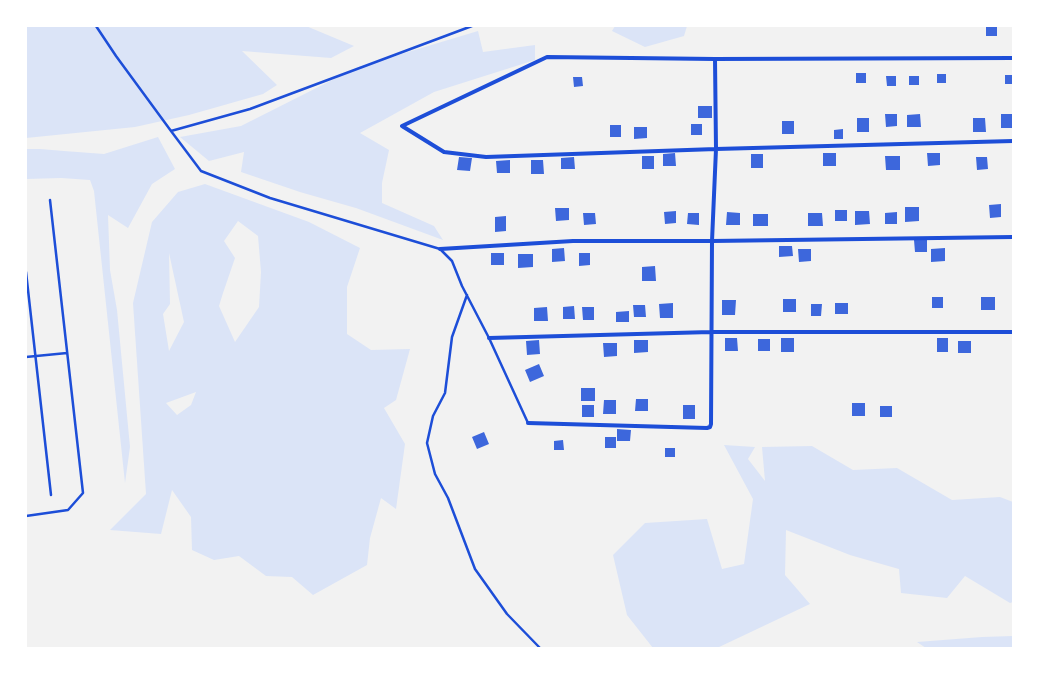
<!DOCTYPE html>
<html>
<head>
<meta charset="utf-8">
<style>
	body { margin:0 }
	#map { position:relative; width:1039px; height:674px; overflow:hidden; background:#f2f2f2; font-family:Commissioner,sans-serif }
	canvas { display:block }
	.frame { position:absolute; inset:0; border:27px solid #fff; pointer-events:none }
</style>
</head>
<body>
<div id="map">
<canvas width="1039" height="674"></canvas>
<div class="frame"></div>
</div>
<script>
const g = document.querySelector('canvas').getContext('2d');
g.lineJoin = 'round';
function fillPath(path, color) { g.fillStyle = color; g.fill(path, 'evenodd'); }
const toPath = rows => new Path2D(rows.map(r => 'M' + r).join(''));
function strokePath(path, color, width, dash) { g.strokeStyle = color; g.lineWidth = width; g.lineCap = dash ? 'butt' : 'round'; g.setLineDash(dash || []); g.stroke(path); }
fillPath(toPath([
	[26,26,306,26,354,46,331,58,242,51,277,85,263,94,189,115,135,127,26,138],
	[615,26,687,26,684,36,645,47,612,31],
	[478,31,483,52,535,45,535,60,434,92,360,133,389,150,382,183,382,203,434,226,443,240,356,208,300,192,241,172,244,152,209,161,180,137,241,126,358,67],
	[158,137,175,169,152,184,128,228,108,215,110,270,117,310,130,447,125,483,94,191,90,180,61,178,26,179,26,149,40,149,64,151,104,154],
	[205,184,309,222,360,248,347,287,347,334,371,350,410,349,396,400,384,408,405,444,396,509,381,498,370,538,367,565,313,595,292,577,266,576,239,556,214,560,192,550,191,517,172,490,161,534,110,530,146,494,133,303,152,222,178,192],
	[238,221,258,236,261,272,259,307,235,342,219,306,223,293,235,258,224,241],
	[169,253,184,322,169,351,163,314,170,304],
	[196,392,191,405,177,415,166,403],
	[724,445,755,447,748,459,765,481,762,447,812,446,853,470,897,468,952,500,1000,497,1013,502,1013,602,1010,603,965,576,947,598,901,593,899,569,850,555,786,530,785,575,810,604,717,648,653,648,627,615,613,555,645,523,707,519,722,569,744,564,753,499],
	[1013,636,1013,648,926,648,917,642,982,637]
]), '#dbe4f7');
fillPath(toPath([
	[986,26,997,26,997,36,986,36],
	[856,73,866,73,866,83,856,83],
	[937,74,946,74,946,83,937,83],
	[1005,75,1013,75,1013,84,1005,84],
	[886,76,896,76,896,86,887,86],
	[909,76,919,76,919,85,909,85],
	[573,77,582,77,583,86,574,87],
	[698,106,712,106,712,118,698,118],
	[885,114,897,114,897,126,886,127],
	[920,114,921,127,907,127,907,115],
	[1001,114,1013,114,1013,128,1001,128],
	[857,118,869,118,869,132,857,132],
	[973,118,985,118,986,132,973,132],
	[782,121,794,121,794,134,782,134],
	[691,124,702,124,702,135,691,135],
	[610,125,621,125,621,137,610,137],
	[634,127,647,127,647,138,634,139],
	[843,129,843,139,834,139,834,130],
	[675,153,676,166,663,166,663,154],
	[823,153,836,153,836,166,823,166],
	[927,153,940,153,940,165,928,166],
	[751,154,763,154,763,168,751,168],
	[642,156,654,156,654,169,642,169],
	[885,156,900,156,900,170,886,170],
	[459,157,472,158,470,171,457,170],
	[574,157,575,169,561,169,561,158],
	[976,157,987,157,988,169,977,170],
	[510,160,510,173,497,173,496,161],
	[531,160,543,160,544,174,531,174],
	[1001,204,1001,217,990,218,989,205],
	[905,207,919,207,919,221,905,222],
	[555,208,569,208,569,220,556,221],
	[835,210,847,210,847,221,835,221],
	[676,211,676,223,665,224,664,212],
	[855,211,869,211,870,224,855,225],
	[727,212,740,213,740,225,726,225],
	[897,212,897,224,885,224,885,213],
	[583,213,595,213,596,224,584,225],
	[688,213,699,213,699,225,687,224],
	[808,213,822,213,823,226,808,226],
	[753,214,768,214,768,226,753,226],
	[506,216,506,231,495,232,495,217],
	[927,239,927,252,915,252,914,240],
	[779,246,792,246,793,256,779,257],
	[564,248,565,261,552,262,552,249],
	[945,248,945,261,931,262,931,249],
	[798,249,811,249,811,261,799,262],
	[491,253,504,253,504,265,491,265],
	[579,253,590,253,590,265,579,266],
	[518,254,533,254,533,267,518,268],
	[655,266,656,281,642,281,642,267],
	[932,297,943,297,943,308,932,308],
	[981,297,995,297,995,310,981,310],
	[783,299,796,299,796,312,783,312],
	[722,300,736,300,735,315,722,315],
	[673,303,673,318,660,318,659,304],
	[835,303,848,303,848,314,835,314],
	[811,304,822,304,821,316,811,316],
	[633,305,645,305,646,317,634,317],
	[574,306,575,319,563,319,563,307],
	[547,307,548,321,534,321,534,308],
	[582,307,594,307,594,320,583,320],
	[629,311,629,322,616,322,616,312],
	[725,338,737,338,738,351,725,351],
	[781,338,794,338,794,352,781,352],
	[937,338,948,338,948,352,937,352],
	[758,339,770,339,770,351,758,351],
	[539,340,540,354,527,355,526,341],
	[634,340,648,340,648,352,634,353],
	[958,341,971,341,971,353,958,353],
	[603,343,617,343,617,356,604,357],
	[539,364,544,376,530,382,525,370],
	[581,388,595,388,595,401,581,401],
	[636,399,648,399,648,411,635,411],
	[604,400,616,400,616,414,603,414],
	[852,403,865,403,865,416,852,416],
	[582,405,594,405,594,417,582,417],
	[683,405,695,405,695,419,683,419],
	[880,406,892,406,892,417,880,417],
	[617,429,631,430,630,441,617,441],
	[484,432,489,444,477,449,472,437],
	[605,437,616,437,616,448,605,448],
	[563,440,564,450,554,450,554,441],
	[665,448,675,448,675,457,665,457]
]), '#3d67dc');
strokePath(toPath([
	[96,26,116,56,171,131],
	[472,26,250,109,171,131,201,171,270,198,440,249,452,261,462,286,489,338,528,423],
	[26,272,51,495],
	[467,295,452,337,445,393,433,416,427,443,435,474,448,498,475,569,507,614,540,648],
	[26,357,67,353],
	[26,516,68,510,83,493,50,200]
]), '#1d4ed8', 2.5);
strokePath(toPath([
	[402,126,547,57,715,59,1013,58],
	[402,126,444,152,486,157,716,149,1013,141],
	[440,249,573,241,712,241,1013,237],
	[489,338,711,332,1013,332],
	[528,423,707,428,710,427,711,424,712,241,716,149,715,59]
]), '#1d4ed8', 4);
</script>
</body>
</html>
